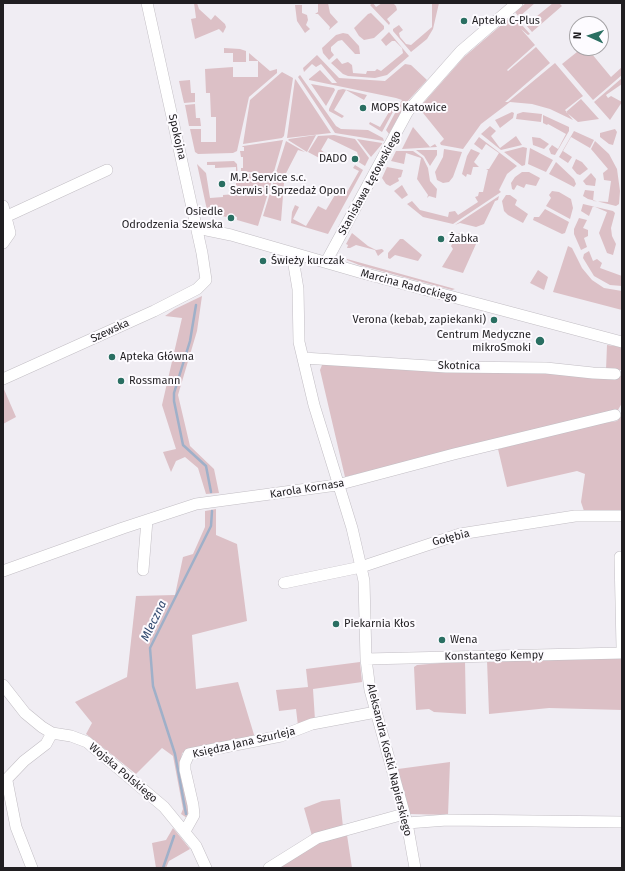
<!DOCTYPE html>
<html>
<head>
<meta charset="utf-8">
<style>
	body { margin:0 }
	#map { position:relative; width:625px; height:871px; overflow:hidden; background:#f0edf3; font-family:"Fira Sans",sans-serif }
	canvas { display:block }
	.frame { position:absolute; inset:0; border:4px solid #201e21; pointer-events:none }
	.north { position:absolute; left:569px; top:16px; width:40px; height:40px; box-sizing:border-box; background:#fdfbff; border:1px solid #a5a3a6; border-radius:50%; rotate:273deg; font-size:11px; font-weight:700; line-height:16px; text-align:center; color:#201e21 }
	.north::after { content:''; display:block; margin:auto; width:14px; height:18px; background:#2a6f62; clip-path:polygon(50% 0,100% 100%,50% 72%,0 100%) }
</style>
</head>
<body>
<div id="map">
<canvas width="625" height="871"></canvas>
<div class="frame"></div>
<div class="north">N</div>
</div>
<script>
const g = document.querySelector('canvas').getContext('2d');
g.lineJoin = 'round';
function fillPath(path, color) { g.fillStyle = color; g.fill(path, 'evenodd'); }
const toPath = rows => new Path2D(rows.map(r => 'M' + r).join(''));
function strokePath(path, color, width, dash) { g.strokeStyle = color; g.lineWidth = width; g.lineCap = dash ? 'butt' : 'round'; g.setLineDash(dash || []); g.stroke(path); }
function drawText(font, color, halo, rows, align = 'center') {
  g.font = font + ' "Fira Sans",sans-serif'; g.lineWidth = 4; g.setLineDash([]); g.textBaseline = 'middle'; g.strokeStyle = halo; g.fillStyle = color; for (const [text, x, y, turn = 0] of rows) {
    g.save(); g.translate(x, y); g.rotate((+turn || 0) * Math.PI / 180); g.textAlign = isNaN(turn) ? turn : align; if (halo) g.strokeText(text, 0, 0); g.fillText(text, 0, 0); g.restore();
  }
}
fillPath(toPath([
	[194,3,197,3,199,9,211,20,215,15,225,24,226,27,223,33,219,29,195,39,191,19,196,18],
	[318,3,328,3,330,13,338,22,329,30,330,27,318,14,315,14,318,12],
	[373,3,376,7,382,3,393,3,396,6,397,10,387,19,390,23,389,25,370,5],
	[432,3,439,3,433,29,427,39,411,52,393,31,393,29,399,25,403,30,399,33,400,37,406,44,411,45,432,27],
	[526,3,535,3,519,17,515,12],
	[553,3,559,3,562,6,532,32,526,25],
	[295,5,302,5,302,13,307,15,308,20,306,25,310,29,305,33,297,21],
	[371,13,384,26,384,29,374,38,364,40,359,36,354,28,368,14],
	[513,15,530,34,528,35,521,29,535,45,507,70,508,71,536,47,550,63,505,102,508,102,555,63,583,96,565,110,573,120,550,109,532,104,510,102,481,124,463,149,441,145,440,143,444,139,419,108,464,57],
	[389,32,409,56,387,75,375,78,348,76,343,74,331,63,337,58,342,64,348,62,352,65,353,73,366,74,367,71,375,71,377,69,381,71,403,53,402,48,395,41,392,41,386,46,381,40],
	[343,33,348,34,359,46,360,54,355,54,342,40,338,41,331,47,331,51,334,55,329,60,323,53,322,48,336,35],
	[224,48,240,49,246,51,246,62,233,62,233,53,224,53],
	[582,48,587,48,611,77,622,67,622,75,593,100,562,64],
	[249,53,270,71,277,69,277,73,249,97,237,151,233,153,198,154,195,152,190,129,201,129,201,142,216,142,216,117,211,117,210,93,206,93,205,69,233,67,233,77,258,77,258,61,249,61],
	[317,55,339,78,385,81,405,64,411,65,427,80,406,103,389,134,386,130,402,100,396,98,309,80,309,79,320,70,332,83,337,83,321,64,316,67,312,64,304,72,303,68],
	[282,72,293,78,284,136,282,138,243,144,250,100],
	[300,75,336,126,341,129,368,130,383,138,384,141,335,133,298,77],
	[622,78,622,84,606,95,608,98,611,96,622,102,610,120,594,102],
	[295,79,296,80,331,133,287,138],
	[190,80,191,93,195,93,195,102,184,103,179,81],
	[311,84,334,88,335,90,326,106],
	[343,89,367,95,364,100,346,90,334,110,344,116,342,118,329,111,329,109,338,90],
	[581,99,599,119,578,122,566,112],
	[195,104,196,118,200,118,201,126,189,126,185,105],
	[392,107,395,108,382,132,369,124,370,122,380,127],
	[512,112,514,113,513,118,500,128,495,120],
	[523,112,542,114,541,122,516,119,517,114],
	[543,115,569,127,569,131,555,155,551,154,549,149,552,145,558,149,566,134,548,124,547,125,543,123],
	[490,126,496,131,491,136,500,148,516,136,522,145,501,150,481,134],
	[413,127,430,147,435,144,437,147,402,149],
	[615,129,617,132,613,145,609,144,600,137,600,133],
	[574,131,594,140,590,148,571,137,563,151,572,157,568,163,559,157],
	[316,135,307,152,288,140,289,139],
	[334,135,355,139,369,158,365,166,357,161,359,158,357,152,328,138,321,150,328,155,325,161,308,152,318,136],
	[479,137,517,166,507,174,499,190,501,192,453,224,423,217,407,204,412,201,420,210,448,217,449,212,455,211,458,215,478,202,475,197,478,196,479,192,483,192,488,170,486,169,489,169,499,153,486,144,482,150,474,144],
	[532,137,540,138,549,144,544,149,533,145],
	[357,139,382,143,382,144,371,157],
	[283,140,273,175,241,171,241,168,243,168,243,157,241,157,240,151,244,151,244,147,242,147,243,146],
	[286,141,305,152,298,150,283,179,285,182,275,176],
	[595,141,609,154,617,169,620,191,619,204,616,206,588,199,583,196,585,190,594,191,593,201,608,202,611,181,604,180,603,173,608,169,591,149],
	[523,147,527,148,525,165,522,166,504,152],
	[530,148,553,160,546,172,528,164],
	[444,149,462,152,453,177,449,182,443,183,437,180,435,172,443,157],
	[471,149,480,153,474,162,479,167,473,167,471,175,467,174,466,177,462,174,467,156],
	[416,150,437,150,437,155,430,166,424,156],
	[396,151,413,151,423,158,428,168,430,181,437,189,436,198,429,196,427,198,428,195,417,179,421,158,406,153,404,164,391,161],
	[576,159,582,162,588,169,580,175,577,174,572,168],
	[234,161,237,164,238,179,244,179,244,173,273,177,258,226,237,220,237,217,231,215,230,218,211,213,207,210,197,164,206,173,210,198,223,197,223,195,236,194,236,167,215,168,215,165,207,165,207,162],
	[556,162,574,179,576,184,574,187,549,174],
	[355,165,363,170,328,234,291,223,292,212,295,205,299,207,293,219,306,226,318,206,326,210,339,188,347,192,359,171,353,168],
	[387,167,403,170,401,177,398,178,399,181,390,186,386,184,382,178],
	[522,172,529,172,540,178,536,186,526,184,524,188,517,185,514,190,512,189,511,183,515,177],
	[591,173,596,179,595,186,586,185,583,181],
	[275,177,284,183,281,221,263,216],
	[402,185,408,195,402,199,394,191],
	[552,191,559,192,571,199,573,208,570,219,546,206,551,198,549,195],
	[506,195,510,195,517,200,515,205,528,214,523,223,508,215,504,211,502,201],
	[499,196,498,200,495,201,484,224,476,227,460,223,455,225],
	[583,204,613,211,615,213,611,228,612,236,616,244,613,255,607,253,599,233,607,212,593,206,589,216,581,211],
	[545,209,569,222,565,233,562,234,533,220,534,217,539,217],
	[579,218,587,220,583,228,588,230,588,236,584,238,587,247,581,250,574,234,574,229],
	[352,233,368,246,376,250,382,249,384,251,378,256,375,250,356,245,350,248,347,248,348,245,346,244],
	[459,233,473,237,476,244,463,273,442,267,453,249,451,246],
	[400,239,403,239,422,255,418,261,395,255,390,259,388,258,388,253],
	[568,246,572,248,582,268,592,280,604,288,622,291,622,310,553,292],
	[589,251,593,261,597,259,602,263,600,268,622,276,622,286,610,285,594,276,583,258,584,254],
	[347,260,347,259,455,289,452,290,359,265],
	[538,270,548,277,544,290,530,283],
	[202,296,197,331,178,395,190,446,214,469,219,493,206,494,198,468,185,457,176,461,171,472,163,452,176,449,162,405,182,318,165,316,175,309],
	[607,345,622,347,622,370,606,370],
	[324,364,544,373,588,377,622,376,622,403,618,410,345,477,320,370,322,365],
	[3,387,16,417,3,424],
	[622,415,622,512,584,511,581,502,585,474,577,471,507,487,498,449,597,424,617,421],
	[216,509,216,535,237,544,247,621,192,635,196,689,238,682,255,738,188,750,182,753,181,761,190,812,187,818,181,814,183,809,173,756,162,748,136,774,86,734,92,723,75,702,127,677,136,596,175,595,183,557,193,554,205,527,205,511],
	[622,657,622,710,549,708,489,714,487,660],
	[465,661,466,714,434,712,429,709,416,710,414,667,417,665],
	[360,662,362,682,313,689,315,720,298,726,296,709,279,711,276,690,308,687,306,669],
	[450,762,448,815,409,814,398,769],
	[340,799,343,827,312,836,304,808,322,801],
	[173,828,190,849,169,861,166,868,156,868,152,843,166,840],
	[347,835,352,868,274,868,308,846]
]), '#dcc0c6');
strokePath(toPath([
	[196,305,190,341,174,393,174,401,183,445,206,466,211,492],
	[186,814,175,754,153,686,150,648,211,526,212,511],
	[163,868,174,836]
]), '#9fb0c9', 2.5);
const minor = toPath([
	[3,206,10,233,3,243],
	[3,218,107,170],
	[197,228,231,235,359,272,622,342],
	[292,253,298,289,299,342,314,405,352,528,361,567,364,581,366,659,370,690,407,823,415,868],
	[326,262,408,111,461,51,517,3],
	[303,358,446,367,546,368,593,373,615,374],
	[3,379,154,311,197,289,206,280,202,253,147,3],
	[620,557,622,647],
	[143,570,147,520],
	[3,571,123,528,196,504,337,485,454,454,615,415],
	[284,583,361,567,460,534,575,516,622,516],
	[366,659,622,653],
	[3,685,25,713,42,727,52,733,71,736,87,742,164,807,196,846,206,868],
	[7,781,16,827,32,868],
	[3,783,24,761,46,744,52,733],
	[407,823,447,820,622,822],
	[185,831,194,815,193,805,185,770,185,763,189,754,281,736,312,724,376,712],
	[269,868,317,838,404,814]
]);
strokePath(minor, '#c2bec4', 12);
strokePath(minor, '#fff', 11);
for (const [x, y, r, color] of [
	[464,21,4,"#2a6f62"],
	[363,108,4,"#2a6f62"],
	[355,159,4,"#2a6f62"],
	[222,184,4,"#2a6f62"],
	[231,218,4,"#2a6f62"],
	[441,239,4,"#2a6f62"],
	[263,261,4,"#2a6f62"],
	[494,320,4,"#2a6f62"],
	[540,341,5,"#2a6f62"],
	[112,357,4,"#2a6f62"],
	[121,381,4,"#2a6f62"],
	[336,624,4,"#2a6f62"],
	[442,640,4,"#2a6f62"]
]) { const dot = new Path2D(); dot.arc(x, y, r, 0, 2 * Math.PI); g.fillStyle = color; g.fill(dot); strokePath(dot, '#fdfbff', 1.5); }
drawText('11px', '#201e21', '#fdfbff', [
	["Apteka C-Plus",472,21],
	["MOPS Katowice",371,108],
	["DADO",347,159,"right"],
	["M.P. Service s.c.",230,178],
	["Serwis i Sprzedaż Opon",230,191],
	["Osiedle",223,212,"right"],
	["Odrodzenia Szewska",223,225,"right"],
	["Żabka",449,239],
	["Świeży kurczak",271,261],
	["Verona (kebab, zapiekanki)",486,320,"right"],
	["Centrum Medyczne",531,335,"right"],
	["mikroSmoki",531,348,"right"],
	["Apteka Główna",120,357],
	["Rossmann",129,381],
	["Piekarnia Kłos",344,624],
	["Wena",450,640]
], 'left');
drawText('11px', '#201e21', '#fdfbff', [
	["Spokojna",177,137,77],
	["Stanisława Łętowskiego",370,183,-61],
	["Marcina Radockiego",409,286,15],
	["Szewska",110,331,-25],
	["Skotnica",459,366,1],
	["Karola Kornasa",307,489,-9],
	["Gołębia",451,538,-14],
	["Konstantego Kempy",494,656,-1],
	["Księdza Jana Szurleja",244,743,-13],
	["Aleksandra Kostki Napierskiego",389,760,76],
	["Wojska Polskiego",123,773,40]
]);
drawText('italic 12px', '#2f476d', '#fdfbff', [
	["Mleczna",154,621,-64]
]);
</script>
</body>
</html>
